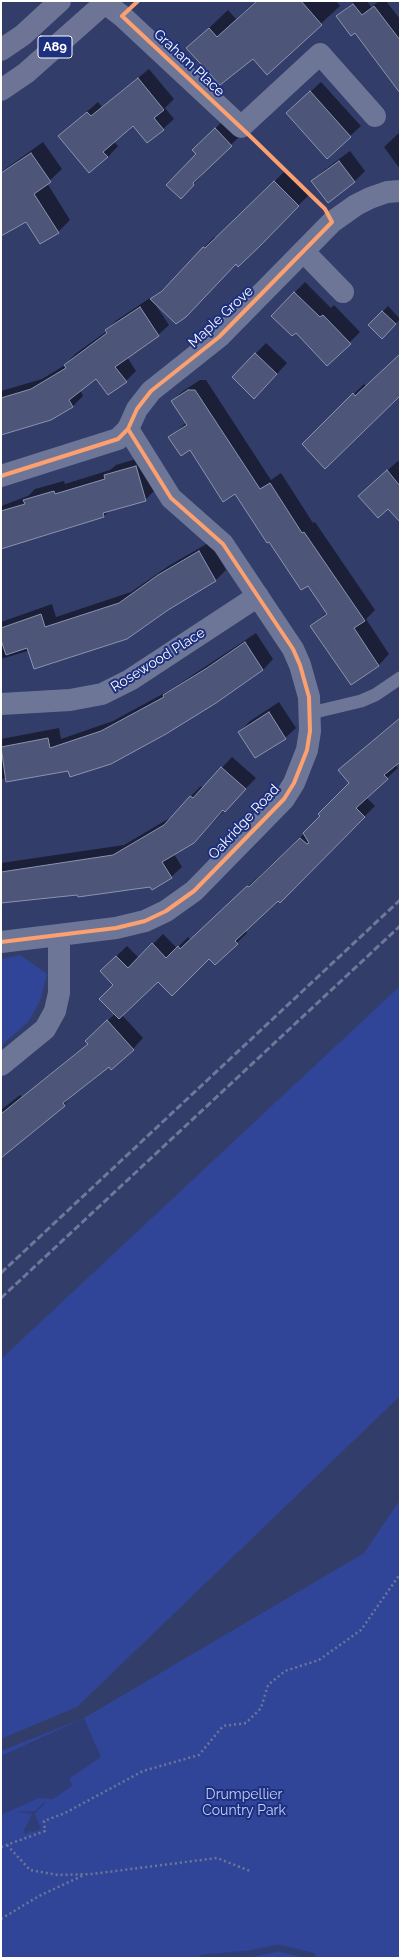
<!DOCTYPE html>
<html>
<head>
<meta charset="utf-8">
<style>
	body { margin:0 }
	#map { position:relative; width:401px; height:1959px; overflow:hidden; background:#333d69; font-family:Raleway,sans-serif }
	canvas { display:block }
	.frame { position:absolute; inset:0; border:2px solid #fff; pointer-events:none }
</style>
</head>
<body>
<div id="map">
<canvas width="401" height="1959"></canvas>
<div class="frame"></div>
</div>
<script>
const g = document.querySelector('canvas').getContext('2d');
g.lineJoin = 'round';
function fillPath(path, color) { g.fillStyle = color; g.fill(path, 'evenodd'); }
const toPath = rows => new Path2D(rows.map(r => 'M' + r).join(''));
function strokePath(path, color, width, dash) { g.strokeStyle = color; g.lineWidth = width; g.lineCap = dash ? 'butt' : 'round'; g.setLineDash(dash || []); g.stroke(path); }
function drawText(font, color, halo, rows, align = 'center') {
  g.font = font + ' Raleway,sans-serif'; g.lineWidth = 4; g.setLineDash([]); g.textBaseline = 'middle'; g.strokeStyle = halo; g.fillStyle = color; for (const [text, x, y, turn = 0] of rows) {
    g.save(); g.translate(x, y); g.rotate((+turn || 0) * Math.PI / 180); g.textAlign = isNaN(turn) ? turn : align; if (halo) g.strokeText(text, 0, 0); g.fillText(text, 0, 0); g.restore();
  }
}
fillPath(toPath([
	[20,955,47,974,40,1001,29,1021,2,1045,1,959],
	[400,986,400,1396,77,1707,1,1739,1,1359],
	[400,1500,400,1958,1,1958,1,1751,84,1718,364,1553]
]), '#304597');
fillPath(toPath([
	[84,1718,101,1757,70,1778,72,1786,53,1799,39,1798,1,1815,1,1756],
	[46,1800,45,1803,35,1814,41,1829,33,1832,29,1831,25,1835,24,1830,32,1814,16,1812,35,1811]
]), '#2f3d77');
fillPath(toPath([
	[256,1,336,1,340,6,267,73,253,57,188,48,228,10,236,19],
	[355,1,367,1,371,7,379,1,386,1,400,19,400,91,355,32,337,16],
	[149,69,174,99,165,108,174,119,163,129,133,125,114,142,118,146,108,157,59,136,98,102,102,107],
	[321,82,361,126,350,136,287,113],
	[224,120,240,136,201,174,202,175,189,189,198,154,193,150],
	[400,132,400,169,384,147],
	[43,142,62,169,47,183,70,220,58,232,41,243,27,221,1,235,1,172],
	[350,151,365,171,354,182,313,181,323,171],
	[285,171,309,195,238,265,236,263,155,304,169,325,158,335,127,357,136,371,126,381,97,378,80,390,83,396,73,406,1,434,1,391,42,379,65,365,75,354,107,331,106,330,117,320,150,298,151,299,172,282,214,237,216,238],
	[305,282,331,308,334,305,360,332,327,365,294,293],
	[388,306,400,319,382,337,370,325],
	[266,343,287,363,265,387,233,377],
	[400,354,400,394,303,444,364,384,366,386],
	[200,380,206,380,271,480,281,473,313,523,315,522,375,610,366,619,389,654,379,665,351,683,311,626,327,612,309,584,235,493,190,448,169,438,187,422,172,401,183,391],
	[146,456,156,489,145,500,110,510,104,516,1,547,1,506,28,496,35,489,64,481,65,484,110,470,116,465],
	[398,461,400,463,400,521,370,486],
	[210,542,226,570,216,580,167,609,1,659,1,622,52,604,56,617,131,592,170,565],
	[256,633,273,659,263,670,68,770,1,779,1,739,59,728,61,739,113,721,170,690],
	[279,702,296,728,285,738,239,732,250,721],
	[400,718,400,760,395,765,398,768,366,797,375,806,280,901,278,900,245,930,247,933,215,964,209,957,158,981,122,1015,143,1038,133,1049,74,1093,64,1105,1,1158,1,1110,20,1095,22,1097,89,1043,97,1030,115,1014,114,985,101,971,127,946,139,958,163,934,177,948,188,937,191,940,304,834,351,783,350,760],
	[232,757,256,778,194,842,174,854,182,867,171,877,150,886,1,902,1,863,124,845,173,816,191,796,201,786,203,788]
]), '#0007');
strokePath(toPath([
	[203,1958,249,1954,278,1948,312,1956]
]), '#2f3d77', 7);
const building = toPath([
	[257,1,301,1,322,25,267,75,253,59,220,85,186,48,209,28,217,37,257,1],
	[353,4,362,15,374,6,400,40,400,93,355,33,351,36,336,16,353,4],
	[138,78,164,110,154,118,164,130,147,143,133,126,103,152,108,157,89,173,58,136,87,112,91,116,138,78],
	[310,91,351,137,327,159,286,113,310,91],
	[215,128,232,146,193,183,194,185,181,199,166,185,196,154,192,150,215,128],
	[31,153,51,182,34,194,59,233,40,244,26,222,1,236,1,173,31,153],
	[339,161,355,182,328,203,311,181,339,161],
	[274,181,299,206,260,246,238,267,236,264,186,317,176,324,150,299,162,291,203,247,205,248,274,181],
	[294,292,320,317,323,315,351,344,327,366,296,333,292,336,271,316,294,292],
	[140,307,159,336,115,367,127,382,108,395,96,379,69,400,73,407,51,420,1,435,1,398,31,389,66,368,64,365,107,333,105,330,140,307],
	[382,311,396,324,382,339,368,325,382,311],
	[255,353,277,374,254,399,232,377,255,353],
	[400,354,400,396,325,469,302,444,353,393,355,396,400,354],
	[188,390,195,390,260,489,270,483,302,533,304,532,365,621,354,628,379,666,351,685,310,626,327,614,308,586,301,590,269,542,267,543,235,494,223,502,190,450,181,456,168,437,187,425,171,401,188,390],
	[136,466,146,501,103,513,104,517,1,549,1,511,25,504,23,500,54,491,55,494,105,479,104,475,136,466],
	[387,470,400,486,400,522,388,509,378,518,358,496,387,470],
	[199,551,216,581,168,610,127,639,34,669,27,648,6,655,1,640,1,628,41,614,45,627,119,603,158,575,199,551],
	[245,642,263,670,216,703,166,734,111,764,70,777,68,771,6,782,1,747,48,738,50,748,101,731,164,697,163,695,207,668,245,642],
	[269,712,286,739,255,758,238,732,269,712],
	[400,718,400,762,384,775,388,779,356,808,365,817,280,903,278,901,235,941,238,944,215,965,209,959,172,996,158,982,119,1019,99,999,113,985,100,971,116,956,128,968,152,943,166,958,178,946,180,949,247,886,249,887,300,838,307,844,309,843,303,833,320,816,318,814,349,783,338,770,400,718],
	[221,767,246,789,225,812,223,810,194,843,162,862,172,878,152,890,150,887,78,897,77,895,1,903,1,872,113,855,164,825,190,796,193,798,221,767],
	[107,1020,134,1050,111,1070,109,1067,63,1103,65,1106,1,1158,1,1114,88,1044,85,1041,107,1020]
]);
fillPath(building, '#4d5579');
strokePath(building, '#8c93ae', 1);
strokePath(toPath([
	[7,1845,30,1870,58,1875,92,1874,217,1858,250,1871],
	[1,1847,45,1831,44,1821,65,1813,143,1771,199,1755,223,1726,246,1723,261,1708,268,1685,285,1671,319,1660,361,1630,400,1574],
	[1,1919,39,1896,84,1875]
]), '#6e7698', 2.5, [2, 3]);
strokePath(toPath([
	[311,713,361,701,375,695,400,678]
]), '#6e7698', 13);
strokePath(toPath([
	[105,3,122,16,241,127,320,54,375,116],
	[304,252,343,292],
	[1,476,118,439,128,429,137,409,151,391,219,337,332,222,356,205,370,198,387,192,400,191],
	[1,704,70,700,102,694,130,680,258,596],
	[1,942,116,928,145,921,166,911,194,891,284,799,294,783,307,750,310,731,309,697,300,665,293,649,223,544,171,498,128,429],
	[1,1065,45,1029,55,1011,59,993,59,936]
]), '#6e7698', 22);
strokePath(toPath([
	[1,50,23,35,60,1],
	[1,90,26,73,107,1]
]), '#6d7495', 22);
strokePath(toPath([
	[1,1273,400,900],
	[1,1298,400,926]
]), '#6f7898', 3, [7, 3]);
strokePath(toPath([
	[1,476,118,439,128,429,137,409,151,391,219,337,332,222,325,209,250,136,122,16,138,1],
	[1,942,116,928,145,921,166,911,194,891,284,799,294,783,307,750,310,731,309,697,300,665,293,649,223,544,171,498,128,429]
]), '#fca06f', 4);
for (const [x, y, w] of [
	[55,47,34]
]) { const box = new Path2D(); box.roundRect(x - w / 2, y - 11, w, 22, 3); g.fillStyle = '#1d2f7f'; g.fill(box); strokePath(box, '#fff', 1); }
drawText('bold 13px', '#fff', null, [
	["A89",55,47]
]);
drawText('14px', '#fff', '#1d2f7f', [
	["Graham Place",189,63,43],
	["Maple Grove",221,317,-43],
	["Rosewood Place",158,660,-32],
	["Oakridge Road",244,822,-47]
]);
drawText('14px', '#c5cff7', '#1d2f7f', [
	["Drumpellier",244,1795],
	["Country Park",244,1811]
]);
</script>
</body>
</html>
